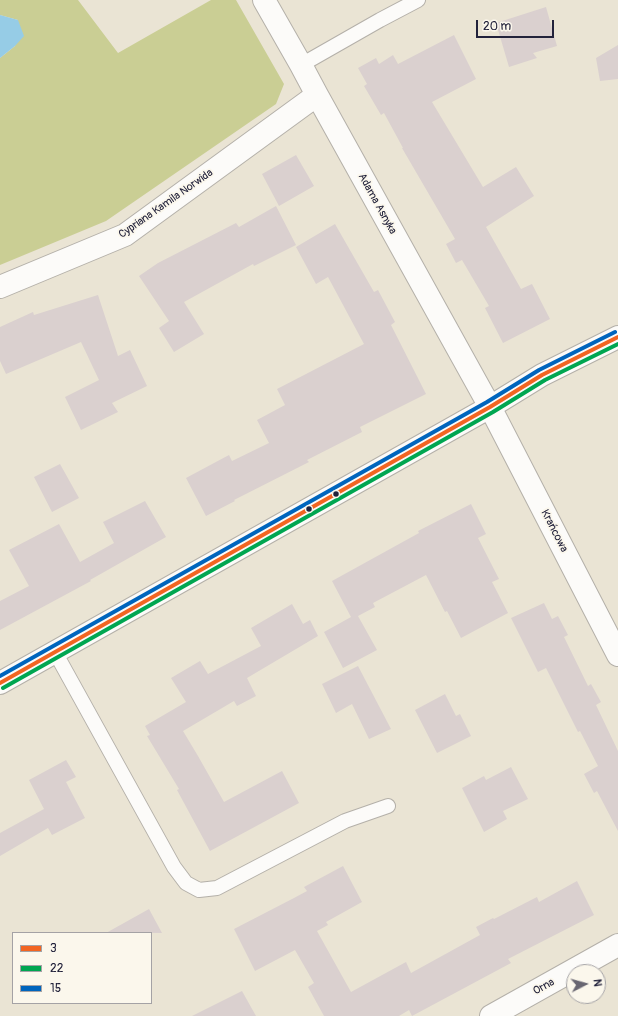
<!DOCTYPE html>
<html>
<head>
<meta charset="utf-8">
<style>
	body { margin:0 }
	#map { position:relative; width:618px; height:1016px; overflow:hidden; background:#eae4d4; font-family:Pangolin,sans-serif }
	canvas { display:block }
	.legend { position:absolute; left:12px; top:932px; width:140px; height:72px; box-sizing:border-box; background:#fbf7ec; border:1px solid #a4a2a5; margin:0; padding:5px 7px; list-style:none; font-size:12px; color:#22223b }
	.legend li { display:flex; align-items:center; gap:8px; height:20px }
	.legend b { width:20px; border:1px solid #a4a2a5 }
	.north { position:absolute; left:566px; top:964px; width:40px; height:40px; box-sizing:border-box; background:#fbf7ec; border:1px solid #a4a2a5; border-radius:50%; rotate:84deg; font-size:11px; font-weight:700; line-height:16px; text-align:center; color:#22223b }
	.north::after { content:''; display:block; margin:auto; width:14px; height:18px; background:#686671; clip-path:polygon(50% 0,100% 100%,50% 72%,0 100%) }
	.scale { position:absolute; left:476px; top:20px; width:78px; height:18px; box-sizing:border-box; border:2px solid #22223b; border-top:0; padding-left:5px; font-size:12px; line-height:14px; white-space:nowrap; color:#22223b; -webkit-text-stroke:3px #fbf7ec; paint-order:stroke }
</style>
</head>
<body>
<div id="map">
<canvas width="618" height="1016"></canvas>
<ul class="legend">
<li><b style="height:5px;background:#f26522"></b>3</li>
<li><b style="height:5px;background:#00a651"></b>22</li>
<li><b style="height:5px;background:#0065bd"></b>15</li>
</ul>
<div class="north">N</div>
<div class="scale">20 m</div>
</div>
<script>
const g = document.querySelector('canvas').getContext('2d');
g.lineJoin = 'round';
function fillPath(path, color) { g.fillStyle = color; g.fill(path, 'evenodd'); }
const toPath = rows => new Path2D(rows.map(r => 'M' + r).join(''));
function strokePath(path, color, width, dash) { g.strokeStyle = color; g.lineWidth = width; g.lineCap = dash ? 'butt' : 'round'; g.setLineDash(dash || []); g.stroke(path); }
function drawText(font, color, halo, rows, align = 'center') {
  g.font = font + ' Pangolin,sans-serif'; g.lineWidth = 3.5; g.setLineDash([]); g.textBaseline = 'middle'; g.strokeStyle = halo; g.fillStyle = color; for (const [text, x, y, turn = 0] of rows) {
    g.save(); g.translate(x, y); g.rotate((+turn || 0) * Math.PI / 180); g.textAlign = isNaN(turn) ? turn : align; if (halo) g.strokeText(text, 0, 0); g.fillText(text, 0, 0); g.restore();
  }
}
fillPath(toPath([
	[0,0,78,0,118,53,211,0,236,0,284,84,276,104,106,221,0,265,0,58,15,46,18,20,0,15]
]), '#cace94');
fillPath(toPath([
	[0,15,18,20,24,36,15,46,0,58]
]), '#96cce6');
fillPath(toPath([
	[546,7,557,46,533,53,537,58,509,67,496,23],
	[454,35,476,79,432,102,483,187,516,167,534,196,486,227,521,289,532,284,550,319,503,343,485,308,489,306,462,260,456,263,446,244,455,239,402,148,403,148,384,113,381,115,364,86,367,84,358,68,376,58,379,64,393,55,398,64],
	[618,45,618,79,600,81,596,58],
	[296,155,314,186,279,206,262,174],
	[276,206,296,245,254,266,253,264,184,302,204,334,174,352,159,328,169,321,139,276,158,263,236,223,239,227],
	[335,224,374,292,378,290,395,322,391,325,426,394,360,427,362,432,307,460,309,462,234,500,235,501,206,516,186,478,229,455,232,461,269,443,257,420,285,405,277,389,364,344,328,277,316,284,296,247],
	[98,295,118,356,130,350,147,386,112,403,118,412,81,430,65,397,99,380,81,342,6,374,0,361,0,327,33,312,34,315],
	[60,464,79,498,52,512,34,477],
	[145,501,166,537,90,580,91,581,0,630,0,601,29,586,9,550,59,524,80,562,114,543,103,522],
	[471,504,486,534,478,538,499,579,492,582,508,613,461,638,447,611,445,612,426,575,373,603,375,607,358,616,377,650,343,668,324,632,351,617,332,581,419,533,418,531],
	[544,603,552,619,558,616,568,635,564,637,588,686,591,684,601,702,596,705,618,751,618,831,597,791,594,793,584,774,598,766,580,731,578,732,546,668,538,672,511,618],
	[292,604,303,624,310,620,318,636,247,678,256,696,237,706,234,701,183,731,198,756,224,802,282,771,299,803,210,851,177,790,179,789,147,736,150,735,145,726,186,702,171,678,200,661,208,674,261,646,251,628],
	[358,666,391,729,369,739,352,704,336,713,322,684],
	[445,694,456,716,460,714,471,736,437,753,415,710],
	[66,760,76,777,66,782,85,818,52,835,48,828,0,856,0,833,44,809,29,780],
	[511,767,528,799,503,811,507,819,484,832,462,788,484,776,486,780],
	[343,866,362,902,326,922,328,925,317,931,351,992,406,962,411,973,480,935,476,927,493,918,494,919,537,897,539,902,577,881,594,915,508,959,511,963,412,1016,409,1010,399,1016,324,1016,308,987,314,983,295,950,255,971,234,929,294,898,307,891,304,887],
	[149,909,162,933,106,933],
	[242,991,256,1016,192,1016]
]), '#dad0cf');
const lane = toPath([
	[301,65,380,20,418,0],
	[55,652,174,867,186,883,199,890,217,888,345,821,388,806]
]);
const street = toPath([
	[264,0,301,65,317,95,490,407,618,655],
	[0,287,125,235,317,95],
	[0,683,490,407,542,375,618,337],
	[491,1016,618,945]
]);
strokePath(lane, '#b4b0a9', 16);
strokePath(street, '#b4b0a9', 24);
strokePath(lane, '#fcfbf9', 14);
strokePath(street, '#fcfbf9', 22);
strokePath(toPath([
	[0,683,490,407,542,375,618,337]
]), '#f26522', 4);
strokePath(toPath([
	[3,688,493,412,545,380,618,344]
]), '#00a651', 4);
strokePath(toPath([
	[0,676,487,402,539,370,615,332]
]), '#0065bd', 4);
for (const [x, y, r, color] of [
	[336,494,3.5,"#22223b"],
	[309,509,3.5,"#22223b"]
]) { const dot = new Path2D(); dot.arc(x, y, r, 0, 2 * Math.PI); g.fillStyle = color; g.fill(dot); strokePath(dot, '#fbf7ec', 1.5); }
drawText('11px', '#22223b', '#fbf7ec', [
	["Cypriana Kamila Norwida",166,204,-35],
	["Adama Asnyka",377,204,61],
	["Krańcowa",554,531,63],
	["Orna",544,987,-29]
]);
</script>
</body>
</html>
